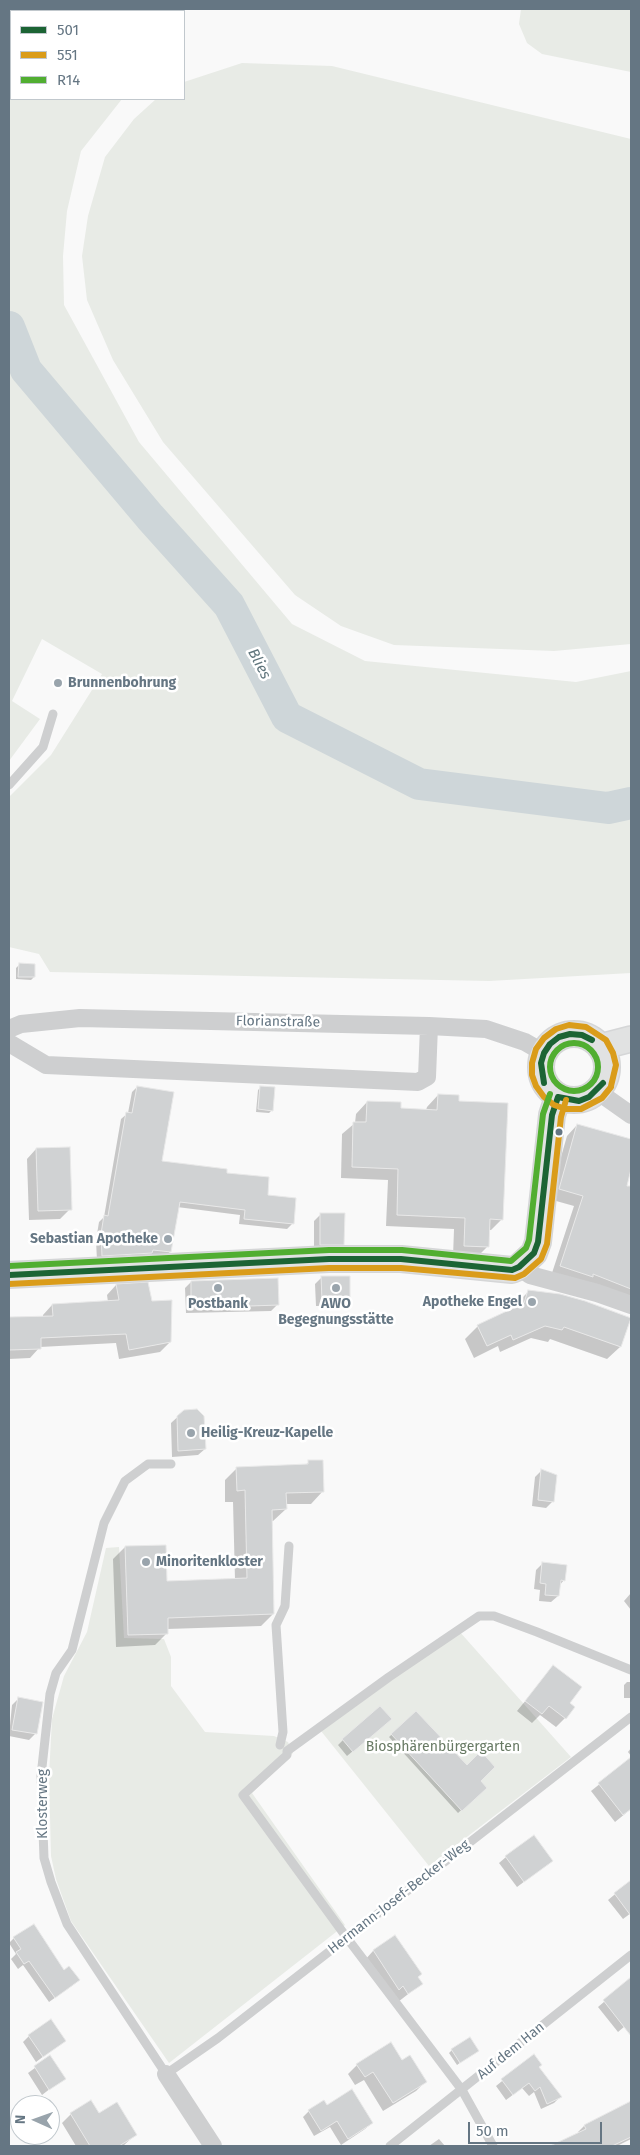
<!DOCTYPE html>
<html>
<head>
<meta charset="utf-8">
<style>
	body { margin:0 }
	#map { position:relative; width:640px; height:2155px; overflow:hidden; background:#f9f9f9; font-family:"Fira Sans",sans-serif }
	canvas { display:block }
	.frame { position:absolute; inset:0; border:10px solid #657683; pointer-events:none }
	.legend { position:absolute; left:10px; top:10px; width:175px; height:90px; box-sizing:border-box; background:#fff; border:1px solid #c1c8cd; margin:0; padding:6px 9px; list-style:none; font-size:15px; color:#657683 }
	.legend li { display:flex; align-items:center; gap:10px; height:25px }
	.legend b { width:25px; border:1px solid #c1c8cd }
	.north { position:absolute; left:10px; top:2095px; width:50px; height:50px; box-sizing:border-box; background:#fff; border:1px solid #c1c8cd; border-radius:50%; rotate:272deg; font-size:14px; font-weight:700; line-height:20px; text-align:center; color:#657683 }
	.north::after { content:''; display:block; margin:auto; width:18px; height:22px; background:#99a4ac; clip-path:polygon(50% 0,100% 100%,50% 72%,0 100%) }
	.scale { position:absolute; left:468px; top:2122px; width:134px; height:22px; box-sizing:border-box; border:2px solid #657683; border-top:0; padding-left:6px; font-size:15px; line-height:18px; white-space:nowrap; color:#657683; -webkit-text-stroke:4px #fff; paint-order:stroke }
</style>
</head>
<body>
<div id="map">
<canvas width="640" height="2155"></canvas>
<div class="frame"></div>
<ul class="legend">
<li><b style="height:6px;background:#1c6434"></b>501</li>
<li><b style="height:6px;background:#da9c1a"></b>551</li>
<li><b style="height:6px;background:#51ae31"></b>R14</li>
</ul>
<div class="north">N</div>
<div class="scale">50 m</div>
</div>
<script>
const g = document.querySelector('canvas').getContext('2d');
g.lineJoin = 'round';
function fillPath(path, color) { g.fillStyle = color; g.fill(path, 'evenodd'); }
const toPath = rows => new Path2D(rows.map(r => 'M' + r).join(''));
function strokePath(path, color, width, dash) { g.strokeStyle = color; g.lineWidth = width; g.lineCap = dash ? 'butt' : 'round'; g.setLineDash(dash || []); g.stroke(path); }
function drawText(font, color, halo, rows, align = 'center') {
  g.font = font + ' "Fira Sans",sans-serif'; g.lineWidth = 5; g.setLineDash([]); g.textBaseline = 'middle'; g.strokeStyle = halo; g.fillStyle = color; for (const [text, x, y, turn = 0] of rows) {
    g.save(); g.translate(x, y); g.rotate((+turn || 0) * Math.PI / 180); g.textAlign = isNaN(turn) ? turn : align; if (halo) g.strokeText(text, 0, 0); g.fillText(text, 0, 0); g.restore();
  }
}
fillPath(toPath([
	[9,9,109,9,111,11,11,11,11,99,122,99,81,151,67,211,63,256,64,305,139,442,292,624,365,661,576,682,631,671,631,973,489,981,50,972,39,954,9,947,9,797,51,755,102,674,42,639,12,701,40,719,9,761],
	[521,9,631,9,631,72,542,54,527,43,519,24],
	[242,63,332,66,631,139,631,644,554,651,394,645,341,626,295,595,163,442,113,360,87,300,82,256,88,216,105,157,134,119,156,99,184,99,184,82],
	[119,1547,124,1638,164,1639,171,1657,171,1686,205,1732,274,1736,288,1742,293,1753,252,1793,345,1925,169,2063,71,1921,56,1879,51,1856,49,1776,52,1719,64,1676,87,1632,106,1548],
	[459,1631,571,1757,429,1866,321,1731]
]), '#e8ebe6');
fillPath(toPath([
	[19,965,34,977,31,980,16,979,16,968],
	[137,1087,161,1162,266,1196,293,1223,287,1229,239,1224,240,1215,177,1207,170,1252,164,1257,149,1255,145,1259,97,1261,96,1240,99,1222,104,1217,121,1119,128,1113,132,1092],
	[261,1087,272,1110,269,1113,256,1112,258,1090],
	[438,1095,458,1102,502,1219,491,1230,488,1230,488,1246,476,1258,453,1257,454,1229,386,1226,388,1180,341,1178,342,1134,355,1123,356,1114,367,1102,400,1110,426,1110,427,1107],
	[577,1125,631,1140,631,1164,615,1224,631,1230,631,1302,551,1276,574,1206,549,1199,567,1136],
	[36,1149,70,1209,60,1219,29,1220,27,1159],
	[321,1214,343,1244,337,1251,314,1251,314,1221],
	[322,1277,349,1299,342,1306,316,1306,315,1284],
	[191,1282,277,1305,271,1311,186,1313,185,1288],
	[116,1285,151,1302,170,1342,160,1352,119,1359,116,1343,40,1347,30,1358,9,1359,9,1319,43,1318,43,1315,52,1305,108,1302,107,1295],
	[529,1291,620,1347,607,1359,550,1339,548,1342,531,1338,500,1352,498,1346,474,1358,465,1339,478,1326,514,1309,516,1304],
	[184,1411,205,1449,198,1455,172,1457,171,1423],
	[309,1462,323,1491,311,1504,285,1504,286,1509,273,1521,271,1521,273,1614,261,1626,167,1629,167,1633,155,1645,116,1647,113,1559,125,1547,165,1582,235,1580,233,1502,225,1502,225,1480,237,1468,304,1466],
	[542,1470,553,1501,546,1508,532,1506,535,1477],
	[543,1563,564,1580,559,1586,558,1596,551,1602,539,1601,540,1590,534,1589,536,1570],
	[631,1593,631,1610,624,1601],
	[554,1666,568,1704,565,1718,556,1727,540,1715,532,1723,517,1711],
	[627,1682,631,1682,631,1698,624,1698,624,1685],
	[19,1698,35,1734,29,1740,9,1736,12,1705],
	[416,1712,485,1788,458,1813,389,1737],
	[385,1724,347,1756,338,1745,343,1740],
	[631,1748,631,1756,628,1752],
	[631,1759,631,1809,615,1822,591,1791],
	[506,1857,544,1867,517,1887,499,1863],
	[631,1881,631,1913,623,1919,608,1900],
	[395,1937,421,1984,398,2002,364,1961,373,1951],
	[14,1938,64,1971,73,1985,49,2002,23,1965,18,1969,11,1959,16,1954,9,1943],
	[631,1979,631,2021,618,2032,598,2007],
	[29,2036,64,2041,36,2062,23,2042],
	[452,2050,474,2053,457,2065,449,2053],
	[533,2056,538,2068,560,2097,554,2103,541,2109,534,2092,529,2096,522,2088,506,2100,496,2086],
	[50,2057,64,2078,42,2095,28,2073],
	[402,2062,425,2082,416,2091,383,2111,364,2080,355,2085,348,2074,357,2065],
	[628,2104,631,2111,631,2139,617,2146,553,2146,579,2134,578,2132,584,2126],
	[326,2107,372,2123,365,2129,341,2145,330,2127,314,2136,303,2117,309,2111],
	[71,2114,99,2115,135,2135,123,2146,76,2146,62,2123],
	[439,2139,445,2146,429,2146]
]), '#0003');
strokePath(toPath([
	[125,9,127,11]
]), '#ced6d9', 5.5);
strokePath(toPath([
	[9,327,26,370,150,517,229,605,287,717,419,784,608,808,631,803]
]), '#ced6d9', 32);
const building = toPath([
	[19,963,35,964,35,977,18,977,19,963],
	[137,1086,174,1092,162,1161,227,1169,227,1173,269,1177,268,1195,296,1198,294,1224,244,1219,245,1210,180,1202,171,1252,153,1250,152,1253,102,1256,101,1234,104,1215,108,1216,126,1112,132,1113,137,1086],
	[260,1086,275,1087,273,1111,258,1109,260,1086],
	[438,1094,459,1095,459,1101,508,1103,503,1220,490,1219,489,1247,464,1246,465,1218,397,1215,398,1169,352,1167,353,1122,366,1122,367,1101,401,1102,401,1108,437,1110,438,1094],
	[577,1124,631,1139,631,1169,627,1186,631,1186,631,1289,593,1274,593,1277,560,1266,583,1196,559,1189,577,1124],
	[70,1147,72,1210,38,1211,36,1148,70,1147],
	[320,1213,345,1213,344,1245,320,1245,320,1213],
	[321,1276,350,1276,350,1300,322,1300,321,1276],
	[278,1278,279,1305,191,1308,191,1281,278,1278],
	[148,1282,152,1301,172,1300,171,1342,129,1350,126,1334,41,1338,41,1349,9,1350,9,1317,53,1316,52,1304,119,1300,116,1284,148,1282],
	[528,1290,560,1294,585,1301,631,1318,621,1347,564,1327,562,1330,545,1326,513,1340,511,1335,487,1346,477,1325,524,1303,528,1290],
	[197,1409,204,1416,206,1449,178,1451,177,1416,184,1410,197,1409],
	[308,1460,323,1460,324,1492,286,1493,287,1509,272,1510,274,1614,168,1618,168,1634,128,1635,125,1546,166,1545,167,1581,247,1578,245,1490,237,1491,236,1467,308,1464,308,1460],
	[541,1469,557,1475,554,1502,538,1500,541,1469],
	[542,1562,567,1565,565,1581,561,1580,559,1596,545,1595,546,1584,540,1583,542,1562],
	[553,1665,582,1687,570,1703,575,1707,566,1719,549,1706,542,1714,525,1701,553,1665],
	[18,1697,43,1702,37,1734,12,1730,18,1697],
	[380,1706,392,1719,353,1752,342,1739,380,1706],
	[416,1711,467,1765,481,1751,495,1767,481,1781,487,1788,462,1811,391,1734,416,1711],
	[631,1757,631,1809,623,1815,598,1783,631,1757],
	[534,1835,553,1861,524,1882,505,1856,534,1835],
	[631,1880,631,1916,614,1893,631,1880],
	[34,1924,64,1970,69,1966,80,1980,55,1998,29,1961,24,1964,16,1952,21,1949,13,1937,34,1924],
	[395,1935,422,1974,418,1977,423,1984,408,1994,403,1986,399,1990,373,1950,395,1935],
	[631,1977,631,2036,603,2000,631,1977],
	[51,2019,66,2041,43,2057,28,2035,51,2019],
	[470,2037,479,2051,460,2063,451,2049,470,2037],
	[391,2042,402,2060,410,2055,427,2082,393,2103,373,2072,365,2077,356,2064,391,2042],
	[534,2054,542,2065,539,2067,562,2097,547,2104,540,2087,535,2091,529,2083,513,2095,501,2079,534,2054],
	[50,2055,66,2079,49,2090,34,2066,50,2055],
	[352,2089,373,2123,348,2139,337,2121,321,2131,308,2110,324,2100,327,2105,352,2089],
	[91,2100,99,2113,117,2102,137,2135,119,2146,90,2146,70,2113,91,2100],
	[631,2101,631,2137,612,2146,550,2146,586,2129,584,2125,631,2101]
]);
fillPath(building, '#d0d2d3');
strokePath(building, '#e8e8e8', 1);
const secondary = toPath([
	'541 1067a33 33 0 1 1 66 0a33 33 0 1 1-66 0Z',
	[600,1047,631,1039],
	[9,1275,329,1259,401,1259,512,1270,519,1267,534,1253,538,1242,552,1115,558,1097]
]);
strokePath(secondary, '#d5d6d7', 28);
strokePath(toPath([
	[9,785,43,747,53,714],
	[171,1464,148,1464,125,1481,104,1523,72,1650,56,1673,50,1694,41,1776,44,1858,51,1882,67,1924,166,2074,218,2038,631,1717],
	[280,1745,283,1732,276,1625,285,1606,289,1546],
	[390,2146,631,1955],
	[493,2146,462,2090,347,1938,243,1795,287,1755,287,1751,389,1677,479,1616,494,1616,537,1632,631,1670]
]), '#cecfd0', 9);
strokePath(toPath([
	[9,1029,21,1024,80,1018,429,1026,486,1029,525,1042,544,1053],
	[9,1043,46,1065,418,1082,427,1077,429,1026],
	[597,1091,631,1115],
	[519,1267,530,1275,597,1293,631,1305],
	[166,2074,213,2146]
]), '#cecfd0', 18);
strokePath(secondary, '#e1e2e2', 25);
strokePath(toPath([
	[544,1083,541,1063,544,1053,550,1044,559,1037,570,1034,582,1035,592,1040],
	[558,1097,579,1101,589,1097,603,1083],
	[9,1275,329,1259,401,1259,512,1270,519,1267,534,1253,538,1242,552,1115,558,1097]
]), '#1c6434', 6);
strokePath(toPath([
	[611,1087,602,1098,581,1109,566,1109,554,1105,544,1097,536,1086,532,1075,532,1063,536,1049,544,1038,556,1029,569,1025,586,1027,606,1040,613,1053,616,1065,611,1086],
	[9,1284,329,1268,401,1268,515,1278,524,1274,541,1259,547,1244,561,1117,566,1100]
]), '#da9c1a', 6);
strokePath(toPath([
	'550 1067a24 24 0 1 1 48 0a24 24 0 1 1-48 0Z',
	[9,1266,329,1250,402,1250,511,1261,526,1248,529,1240,543,1114,550,1094]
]), '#51ae31', 6);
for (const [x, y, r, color] of [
	[58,683,5,"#99a4ac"],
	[559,1132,4.5,"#657683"],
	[168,1239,5,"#99a4ac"],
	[218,1288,5,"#99a4ac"],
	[336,1288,5,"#99a4ac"],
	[532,1302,5,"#99a4ac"],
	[191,1433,5,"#99a4ac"],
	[146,1562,5,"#99a4ac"]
]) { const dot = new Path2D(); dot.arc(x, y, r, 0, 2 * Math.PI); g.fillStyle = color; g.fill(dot); strokePath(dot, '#fff', 2); }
drawText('bold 14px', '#657683', '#fff', [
	["Brunnenbohrung",68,683],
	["Sebastian Apotheke",158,1239,"right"],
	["Apotheke Engel",522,1302,"right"],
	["Postbank",218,1304,"center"],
	["AWO",336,1304,"center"],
	["Begegnungsstätte",336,1320,"center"],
	["Heilig-Kreuz-Kapelle",201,1433],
	["Minoritenkloster",156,1562]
], 'left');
drawText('14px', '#657683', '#fff', [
	["Florianstraße",278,1022,1],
	["Klosterweg",43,1804,-90],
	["Hermann-Josef-Becker-Weg",399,1897,-38],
	["Auf dem Han",511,2051,-39]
]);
drawText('14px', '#687a64', '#fff', [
	["Biosphärenbürgergarten",443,1747]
]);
drawText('italic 15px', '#60757c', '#fff', [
	["Blies",259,664,62]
]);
</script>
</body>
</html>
